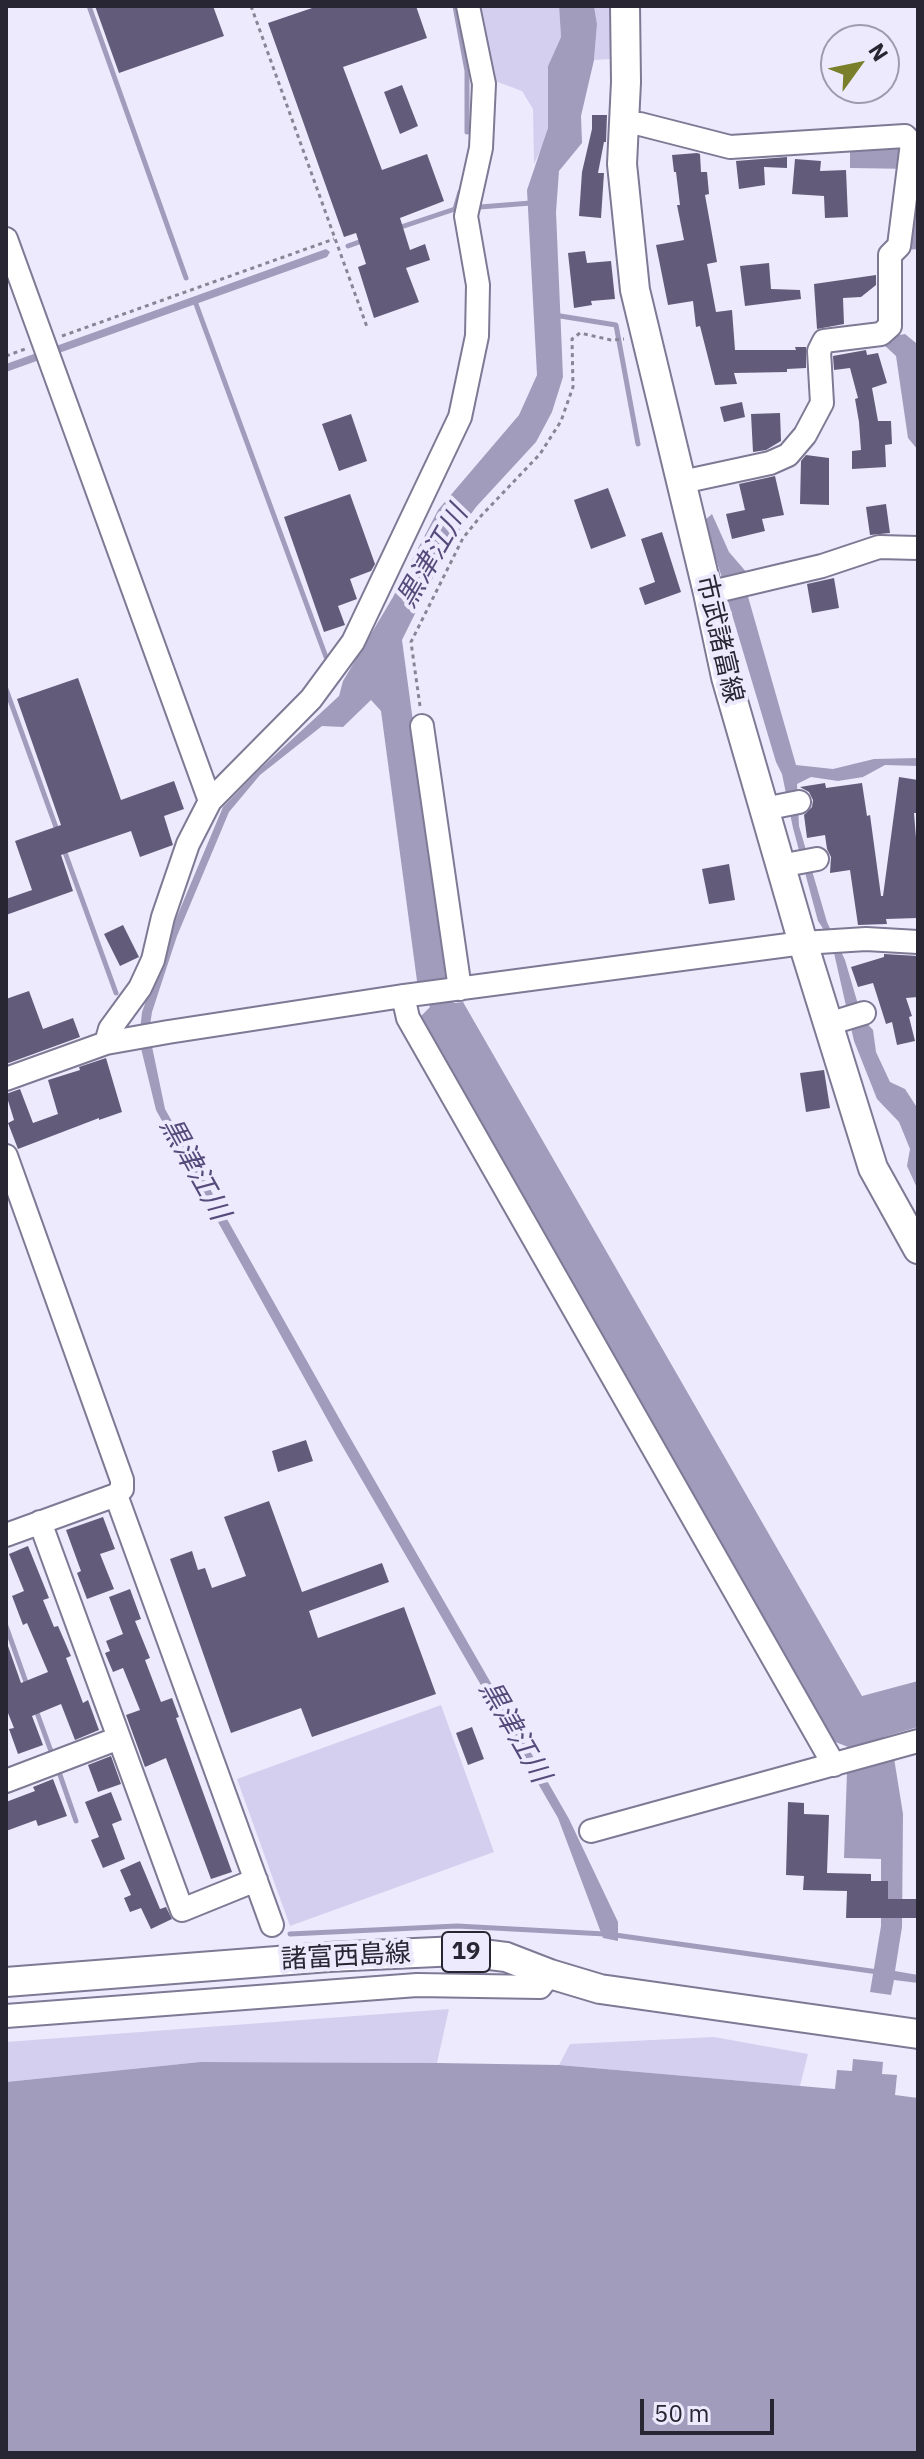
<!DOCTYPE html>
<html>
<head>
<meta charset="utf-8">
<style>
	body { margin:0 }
	#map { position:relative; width:924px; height:2459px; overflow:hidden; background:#edeafd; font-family:"IBM Plex Sans",sans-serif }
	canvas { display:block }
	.frame { position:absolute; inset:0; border:8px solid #282632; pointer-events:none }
	.north { position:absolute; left:820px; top:24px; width:80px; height:80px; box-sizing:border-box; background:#edeafd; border:2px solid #9e9cac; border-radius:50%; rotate:57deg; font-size:22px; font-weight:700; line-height:32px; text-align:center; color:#282632 }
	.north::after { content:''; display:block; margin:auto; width:28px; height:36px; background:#797f2a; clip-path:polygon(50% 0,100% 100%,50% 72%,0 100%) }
	.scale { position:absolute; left:640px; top:2399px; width:134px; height:36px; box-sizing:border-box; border:4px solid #282632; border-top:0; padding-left:10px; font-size:24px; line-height:28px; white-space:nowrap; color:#282632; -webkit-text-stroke:6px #edeafd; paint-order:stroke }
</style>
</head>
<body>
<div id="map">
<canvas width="924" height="2459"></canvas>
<div class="frame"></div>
<div class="north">N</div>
<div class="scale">50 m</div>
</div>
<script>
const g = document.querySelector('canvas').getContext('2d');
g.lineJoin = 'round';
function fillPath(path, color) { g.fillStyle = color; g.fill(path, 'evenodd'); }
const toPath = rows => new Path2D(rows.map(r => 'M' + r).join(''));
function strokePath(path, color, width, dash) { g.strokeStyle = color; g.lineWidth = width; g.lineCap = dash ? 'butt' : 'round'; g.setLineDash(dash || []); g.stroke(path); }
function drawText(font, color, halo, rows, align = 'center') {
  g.font = font + ' "IBM Plex Sans","Noto Sans JP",sans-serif'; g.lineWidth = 8; g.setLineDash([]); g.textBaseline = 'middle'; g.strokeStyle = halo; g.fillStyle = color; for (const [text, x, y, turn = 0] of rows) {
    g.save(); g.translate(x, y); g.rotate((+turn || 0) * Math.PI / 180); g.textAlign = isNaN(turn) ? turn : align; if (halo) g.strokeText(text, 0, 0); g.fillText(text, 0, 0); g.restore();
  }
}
fillPath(toPath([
	[480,6,559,6,561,37,548,66,548,128,544,143,534,164,533,109,522,91,495,81],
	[594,6,610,6,611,59,594,60,597,24],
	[441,1705,494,1852,290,1926,237,1779],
	[449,2009,437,2063,200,2062,6,2082,6,2042],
	[714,2037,808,2054,800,2086,559,2065,570,2044]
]), '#d5cfef');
fillPath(toPath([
	[559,6,594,6,597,24,594,60,581,116,582,143,559,171,556,212,563,377,552,412,536,442,476,507,450,543,402,640,448,982,454,1003,463,1002,862,1696,918,1681,918,1727,884,1737,889,1756,894,1758,903,1814,902,1927,895,1971,918,1975,918,1983,894,1980,891,1995,870,1992,881,1926,881,1859,844,1858,847,1772,853,1766,848,1747,833,1741,420,1017,430,1007,417,981,381,711,371,700,343,727,322,726,260,775,229,812,177,936,152,1012,149,1032,165,1109,348,1434,569,1819,618,1922,618,1941,603,1938,558,1818,337,1437,156,1110,139,1040,142,1012,170,933,223,807,260,769,339,696,343,681,393,597,438,510,519,415,537,375,527,190,548,128,548,66,561,37],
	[918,119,918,249,907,250,914,169,850,168,850,149,915,149],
	[326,249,330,252,327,257,6,372,6,364],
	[905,334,916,343,918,352,918,450,908,438,896,356,883,344,894,336],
	[712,514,729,552,748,574,743,579,796,765,833,769,874,759,918,758,918,766,885,765,863,777,838,781,811,777,797,784,799,826,827,922,845,960,862,1018,873,1030,876,1052,890,1082,905,1089,918,1109,918,1190,907,1166,910,1149,899,1122,877,1099,854,1041,834,953,828,936,818,921,793,828,782,774,776,762,728,601,731,594,729,582,722,578,704,521],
	[853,2059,883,2062,882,2074,897,2075,895,2095,918,2098,918,2453,6,2453,6,2082,200,2062,437,2063,559,2065,835,2089,837,2070,852,2071]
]), '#a19cbc');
strokePath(toPath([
	[89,6,186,278],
	[455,6,467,71,467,132],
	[480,207,531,203],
	[398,228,455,209,460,192],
	[348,246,362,241],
	[196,304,326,657],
	[554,315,616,325,638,444],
	[6,689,57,830],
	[63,847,116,993],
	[6,1626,27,1685],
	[36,1710,52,1754],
	[59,1772,76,1821],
	[290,1934,457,1926,605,1934],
	[615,1935,878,1972]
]), '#a19cbc', 5);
fillPath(toPath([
	[95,6,213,6,224,36,119,73],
	[318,6,416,6,427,38,343,67,382,170,427,154,444,201,400,218,410,250,425,244,430,260,406,268,419,302,374,318,358,267,366,264,356,233,344,237,268,23],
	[402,85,418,126,400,134,384,92],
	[592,115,607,115,606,142,604,142,598,173,604,173,601,218,579,216,582,172,592,129],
	[697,153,700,154,701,172,707,172,709,194,705,195,717,262,707,264,716,312,732,310,735,350,796,350,795,347,806,347,806,368,787,369,787,372,734,373,737,384,715,385,700,326,696,327,693,301,668,305,656,245,684,240,677,205,680,205,676,172,674,172,672,155],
	[787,157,787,168,764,167,765,185,739,189,736,161],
	[795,159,821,161,820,171,846,170,848,217,825,218,824,196,792,194],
	[585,251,587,263,611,261,615,299,591,301,592,305,574,308,568,253],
	[769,263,771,289,800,290,801,299,745,306,740,266],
	[876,275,876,285,861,297,843,298,844,324,817,329,814,284],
	[866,350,867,355,878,353,887,383,872,388,878,421,891,421,892,444,885,445,886,467,852,469,852,451,861,450,859,422,855,399,858,398,850,368,834,370,833,356],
	[742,402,745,417,724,422,720,407],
	[780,413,781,441,766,450,753,452,751,414],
	[351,414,367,461,339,471,322,424],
	[806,455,829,458,829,505,800,504,801,461],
	[775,476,784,515,762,519,765,531,732,539,726,514,745,510,739,484],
	[608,488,626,536,591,549,574,500],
	[350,494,375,564,371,571,350,579,357,599,338,606,345,625,324,632,284,517],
	[886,504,890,533,870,535,866,507],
	[662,532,681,592,645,605,639,588,655,582,641,539],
	[834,578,839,608,812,613,807,584],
	[78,678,121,800,174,781,184,809,164,816,173,845,140,857,131,831,61,855,73,891,6,915,6,899,32,890,15,841,61,825,17,699],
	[899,777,918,780,918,813,914,813,918,863,918,918,886,919,887,924,858,925,850,870,830,873,831,857,827,849,825,835,807,838,804,815,812,807,813,800,809,792,800,787,825,783,826,788,862,783,867,816,870,815,881,896,883,896],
	[729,864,735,900,709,904,702,869],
	[123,925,139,957,120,966,104,934],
	[884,954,918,956,918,997,906,998,912,1016,909,1017,915,1041,897,1045,892,1022,886,1024,873,983,858,987,851,967,884,957],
	[29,991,43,1029,73,1018,80,1037,6,1064,6,999],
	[106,1058,122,1112,99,1120,99,1118,18,1149,8,1123,14,1120,6,1094,20,1089,33,1123,58,1114,48,1080,80,1070,79,1067],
	[824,1070,830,1108,806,1112,800,1073],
	[306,1440,313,1461,278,1472,272,1451],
	[269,1501,302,1592,382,1563,389,1582,309,1611,318,1638,404,1607,436,1694,312,1737,301,1708,231,1733,170,1559,192,1551,198,1570,205,1568,212,1588,246,1576,224,1517],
	[103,1517,115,1549,100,1554,114,1589,87,1599,77,1573,81,1571,66,1530],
	[28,1546,49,1598,43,1600,54,1627,58,1626,71,1656,66,1658,83,1703,88,1700,99,1730,75,1740,61,1704,32,1716,43,1745,18,1754,9,1729,14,1728,6,1708,6,1647,8,1646,21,1683,48,1672,27,1623,23,1625,12,1596,24,1591,9,1554],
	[130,1589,141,1619,135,1621,150,1658,145,1660,161,1702,172,1698,179,1717,176,1718,232,1872,211,1879,166,1758,145,1767,126,1715,140,1710,123,1668,113,1672,105,1653,110,1651,106,1641,123,1634,109,1597],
	[472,1727,484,1759,468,1765,456,1733],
	[111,1756,121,1784,98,1792,88,1765],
	[53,1779,67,1816,38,1826,36,1820,6,1831,6,1802,35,1791,33,1787],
	[111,1792,122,1820,112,1824,125,1859,103,1868,91,1840,99,1837,85,1802],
	[788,1802,804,1803,804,1814,829,1815,827,1873,871,1874,871,1881,888,1881,888,1899,918,1899,918,1918,846,1918,847,1891,803,1890,804,1876,786,1875],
	[140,1861,160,1909,166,1907,172,1919,151,1929,141,1908,130,1912,124,1898,131,1895,120,1870]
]), '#625c7a');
const minor = toPath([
	[624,124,640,124,730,147,905,136,912,143,899,246,890,255,890,326,881,334,824,341,819,351,822,403,805,435,788,455,770,463,682,482],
	[6,239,210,801],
	[708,593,822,566,879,547,918,548],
	[422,726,460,989],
	[764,809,799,802],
	[780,866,817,859],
	[403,996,408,1018,834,1765],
	[828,1024,864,1013],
	[106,1043,110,1029,140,988,153,960,163,917,188,844,210,801,311,699,353,642,460,417,477,336,478,285,466,216,481,148,484,84,468,6],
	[6,1079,106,1043,168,1032,403,996,803,943,866,939,918,942],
	[6,1156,122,1480,122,1489,116,1495],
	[40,1522,182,1910,256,1880],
	[6,1535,116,1495,272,1925],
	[6,1781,119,1738],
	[591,1831,918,1741],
	[6,2016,417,1985,540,1987,550,1974]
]);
const major = toPath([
	[625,6,626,82,622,164,635,290,708,593,726,677,803,943,873,1168,918,1249],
	[6,1982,329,1957,458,1951,506,1957,550,1974,600,1989,918,2034]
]);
strokePath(minor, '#7e7994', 26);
strokePath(major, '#7e7994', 32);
strokePath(toPath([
	[251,6,367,327],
	[62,336,334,239],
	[6,356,25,349],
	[420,706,411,642,463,538,480,517,540,454,561,421,573,387,572,339,580,333,611,340,624,339]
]), '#888695', 3, [4, 4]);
strokePath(minor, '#fff', 22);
strokePath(major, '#fff', 28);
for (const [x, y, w] of [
	[466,1952,48]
]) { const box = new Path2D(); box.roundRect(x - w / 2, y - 20, w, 40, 6); g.fillStyle = '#edeafd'; g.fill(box); strokePath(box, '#282632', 2); }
drawText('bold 24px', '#282632', null, [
	["19",466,1952]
]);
drawText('26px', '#282632', '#edeafd', [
	["市武諸富線",719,639,77],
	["諸富西島線",346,1957,-3]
]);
drawText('italic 28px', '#564b7b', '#edeafd', [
	["黒津江川",433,557,-60],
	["黒津江川",194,1169,61],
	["黒津江川",514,1732,60]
]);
</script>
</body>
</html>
